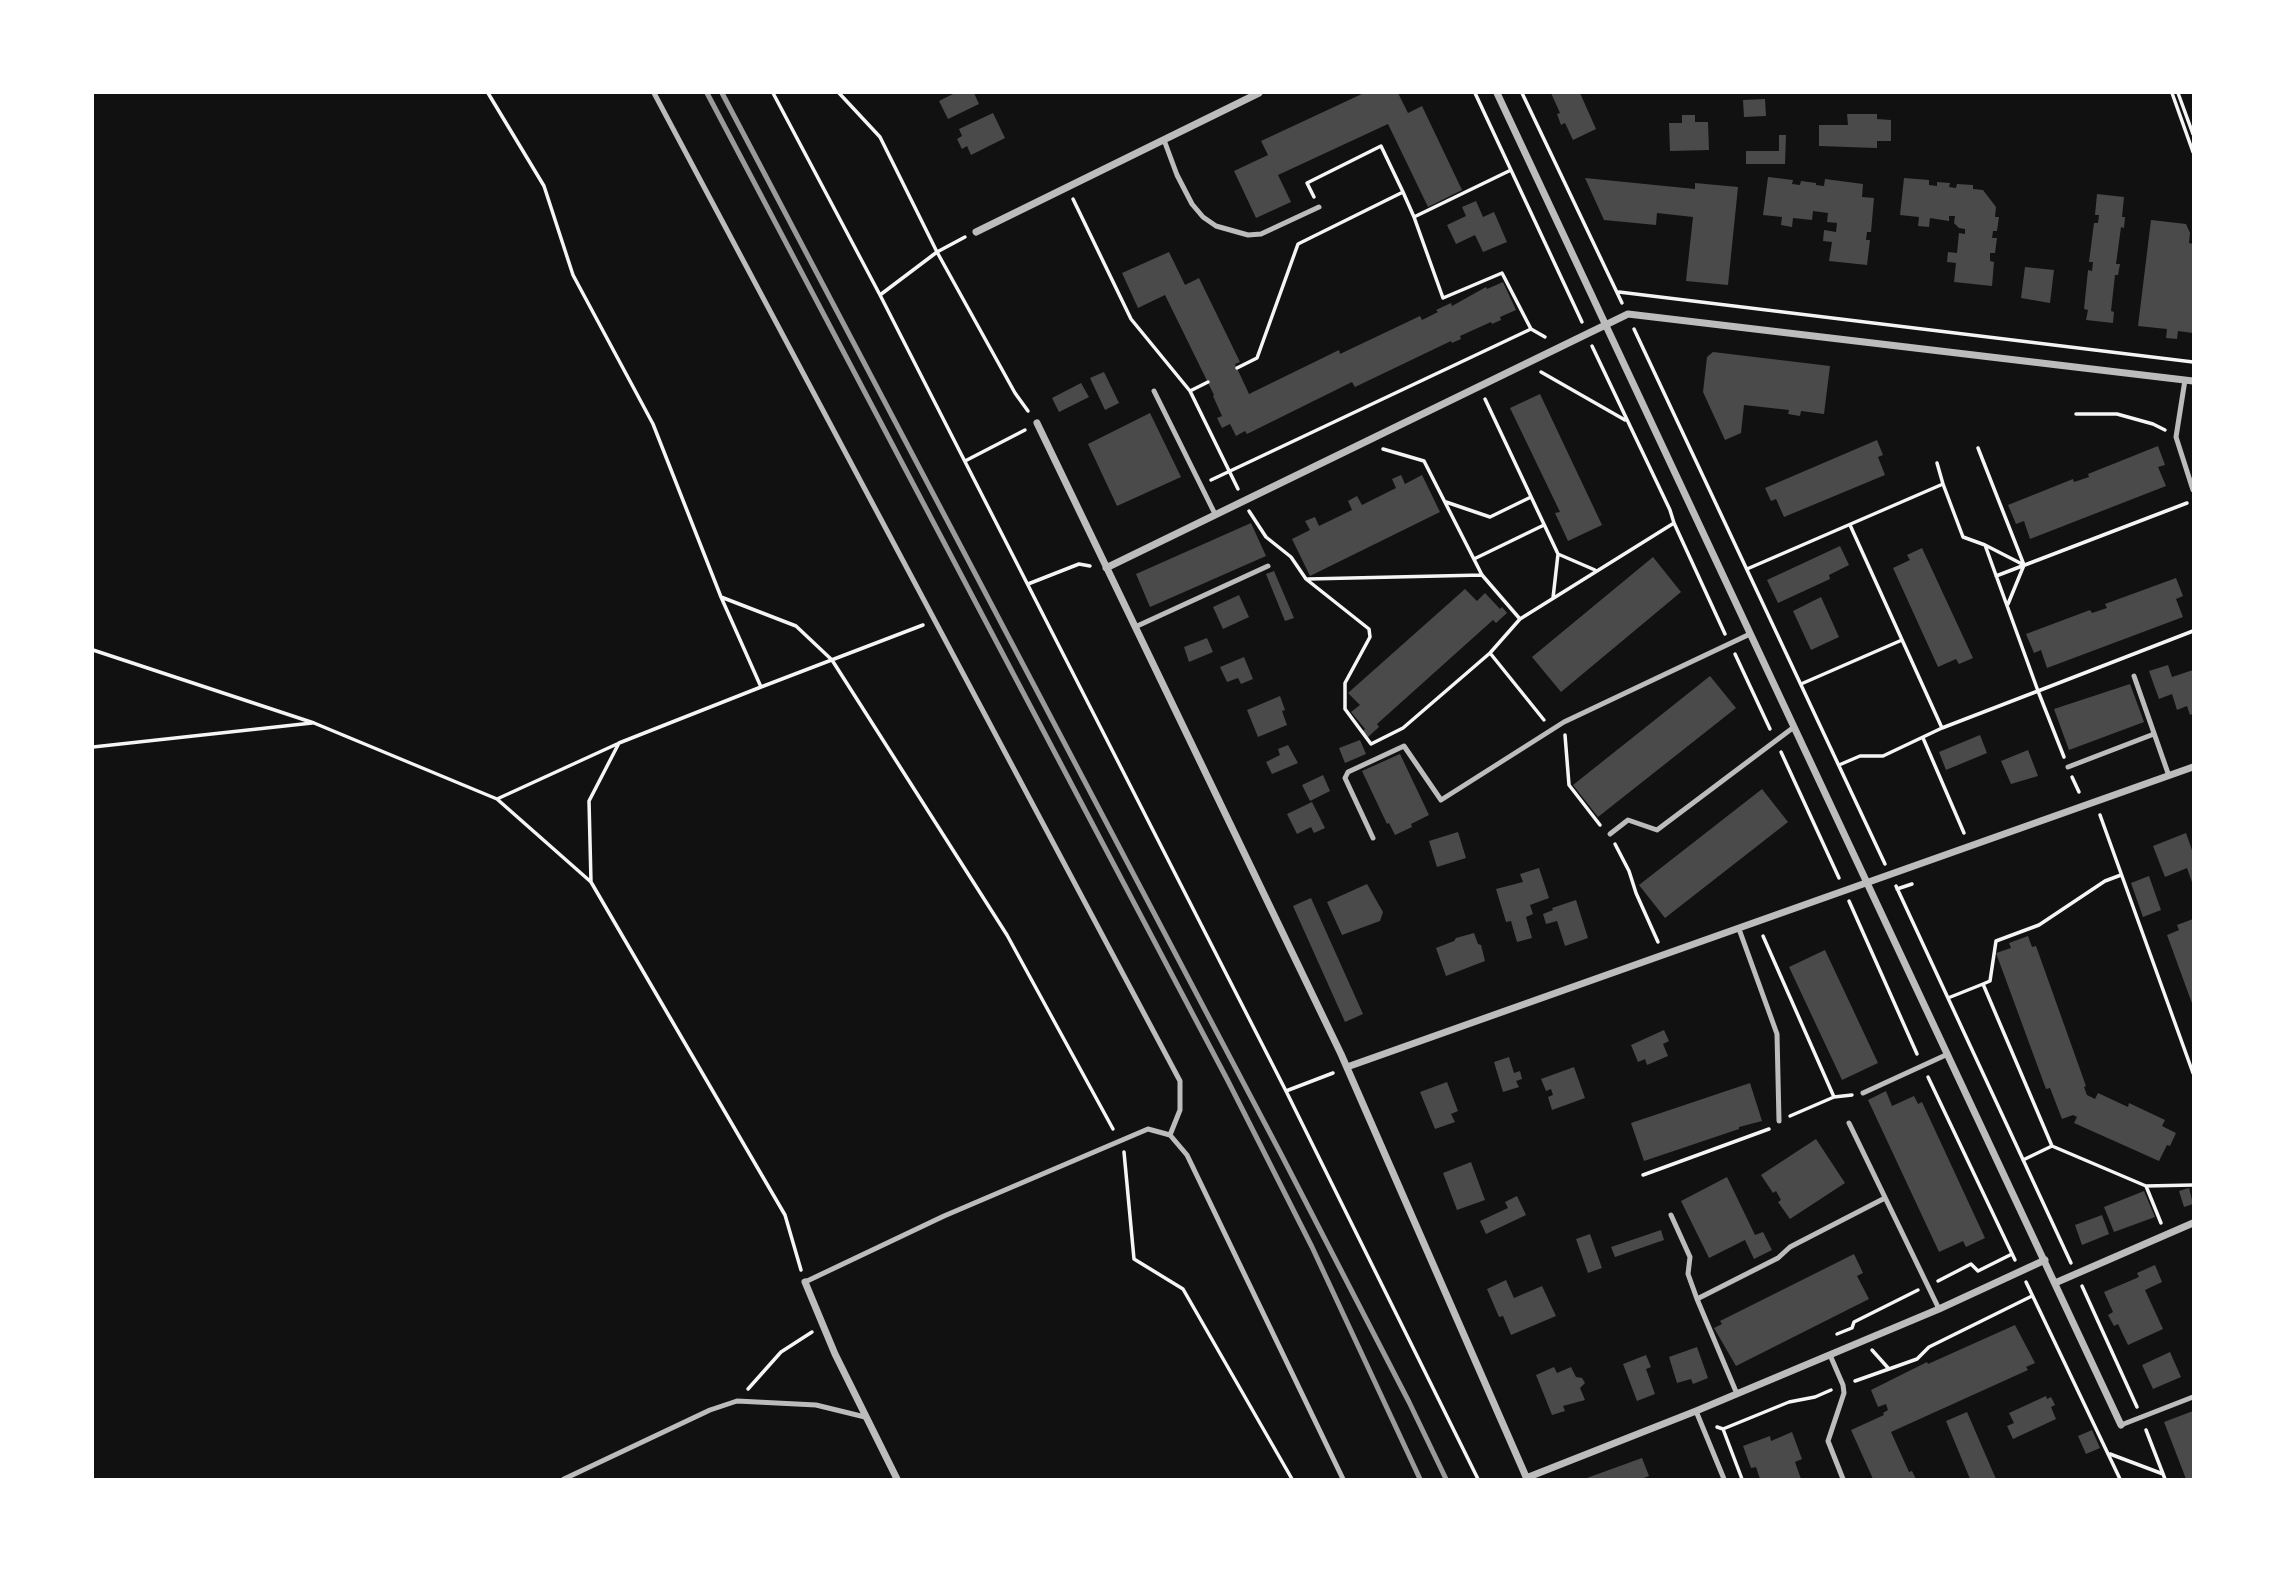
<!DOCTYPE html>
<html>
<head>
<meta charset="utf-8">
<style>
	body { margin:0 }
	#map { position:relative; width:2286px; height:1572px; overflow:hidden; background:#111; font-family:Figtree,sans-serif }
	canvas { display:block }
	.frame { position:absolute; inset:0; border:94px solid #fff; pointer-events:none }
</style>
</head>
<body>
<div id="map">
<canvas width="2286" height="1572"></canvas>
<div class="frame"></div>
</div>
<script>
const g = document.querySelector('canvas').getContext('2d');
g.lineJoin = 'round';
function fillPath(path, color) { g.fillStyle = color; g.fill(path, 'evenodd'); }
const toPath = rows => new Path2D(rows.map(r => 'M' + r).join(''));
function strokePath(path, color, width, dash) { g.strokeStyle = color; g.lineWidth = width; g.lineCap = dash ? 'butt' : 'round'; g.setLineDash(dash || []); g.stroke(path); }
fillPath(toPath([
	[955,93,974,93,979,104,948,119,939,101],
	[1364,93,1398,93,1408,113,1422,106,1462,190,1428,207,1388,124,1278,175,1291,202,1256,218,1234,171,1268,155,1261,141],
	[1551,93,1580,93,1596,129,1573,140,1565,123,1561,125,1557,114,1560,113],
	[1765,99,1766,116,1744,117,1743,100],
	[993,113,1005,138,971,155,967,146,962,149,957,139,962,136,959,129],
	[1847,114,1877,114,1877,119,1891,120,1891,141,1877,141,1877,148,1819,146,1819,125,1848,125],
	[1682,115,1695,115,1695,122,1708,122,1709,150,1670,151,1669,123,1682,123],
	[1779,135,1786,135,1785,164,1746,164,1746,151,1779,151],
	[1768,177,1793,180,1792,184,1800,185,1801,181,1816,183,1816,185,1824,186,1825,179,1863,184,1862,197,1874,198,1871,232,1867,232,1866,240,1870,240,1867,265,1829,261,1832,242,1823,241,1824,230,1836,232,1837,223,1827,222,1828,213,1813,211,1812,220,1793,218,1792,227,1781,225,1782,217,1763,215],
	[1585,178,1695,189,1695,183,1738,187,1728,285,1686,281,1693,217,1657,213,1656,225,1604,220],
	[1904,178,1929,180,1929,185,1937,186,1937,182,1950,183,1949,187,1956,188,1957,184,1973,185,1973,189,1983,190,1996,207,1995,217,1999,217,1997,231,1993,231,1992,238,1997,238,1995,253,1990,253,1990,261,1994,262,1992,286,1954,282,1956,263,1947,262,1948,252,1957,253,1959,233,1965,234,1965,229,1959,228,1954,223,1955,216,1949,216,1949,221,1930,218,1929,227,1918,226,1919,217,1900,215],
	[2097,194,2124,197,2122,217,2125,217,2124,228,2121,227,2116,264,2120,264,2118,275,2115,275,2111,311,2114,312,2113,323,2086,320,2088,310,2084,309,2088,270,2092,271,2093,262,2089,262,2094,223,2098,223,2099,215,2095,215],
	[1476,201,1483,217,1494,212,1507,242,1483,252,1475,235,1456,244,1447,225,1466,216,1462,207],
	[2151,220,2186,224,2190,233,2189,243,2193,244,2193,333,2178,331,2177,339,2166,338,2167,329,2138,326],
	[1169,252,1185,285,1199,278,1240,362,1235,364,1249,394,1339,350,1340,354,1420,316,1422,320,1438,312,1436,310,1451,303,1452,306,1486,287,1487,289,1503,282,1516,310,1500,317,1501,320,1492,324,1491,322,1460,336,1461,339,1452,343,1451,341,1355,387,1352,382,1247,434,1245,431,1236,436,1230,424,1222,428,1217,418,1222,416,1213,396,1214,395,1165,295,1138,308,1122,273],
	[2025,267,2054,270,2050,303,2021,298],
	[1713,352,1830,366,1824,414,1801,411,1800,416,1788,414,1789,410,1744,405,1741,433,1725,440,1703,392,1707,357],
	[1104,372,1119,403,1105,410,1090,378],
	[1081,383,1089,397,1059,412,1052,398],
	[1540,394,1602,525,1568,541,1555,513,1560,512,1510,408],
	[1150,413,1181,477,1117,506,1088,444],
	[1877,440,1883,455,1878,457,1885,475,1784,517,1776,499,1771,501,1765,488],
	[2158,446,2165,465,2158,467,2166,486,2030,539,2024,521,2016,524,2008,505,2073,479,2074,482,2089,477,2088,474],
	[1401,475,1405,484,1422,475,1440,512,1310,576,1292,539,1310,530,1305,521,1315,517,1319,526,1352,510,1348,501,1357,496,1362,505,1396,488,1392,479],
	[1251,523,1266,556,1150,607,1136,574],
	[1840,546,1849,565,1829,575,1830,579,1778,603,1767,580],
	[1922,548,1973,658,1959,664,1956,659,1938,667,1893,568,1910,560,1907,555],
	[1653,557,1681,592,1561,692,1532,657],
	[1274,571,1294,618,1285,621,1266,574],
	[2176,578,2183,596,2176,599,2183,617,2047,668,2041,650,2034,653,2026,634,2090,610,2092,613,2107,608,2105,604],
	[1465,589,1477,601,1485,593,1500,609,1502,607,1507,613,1496,623,1493,620,1377,724,1379,727,1368,737,1363,731,1365,729,1351,712,1360,705,1348,693],
	[1239,595,1249,617,1223,629,1213,607],
	[1821,597,1839,637,1811,650,1793,611],
	[1207,638,1213,652,1189,662,1184,647],
	[1244,657,1253,679,1241,684,1238,678,1227,682,1220,667],
	[2168,665,2172,677,2193,670,2193,714,2190,715,2187,706,2177,710,2172,694,2159,699,2149,671],
	[1710,676,1736,708,1598,817,1573,785],
	[2130,684,2144,722,2069,750,2054,709],
	[1280,696,1285,710,1282,711,1287,725,1258,737,1247,710],
	[1980,735,1987,753,1946,770,1939,752],
	[1360,740,1366,754,1345,763,1339,748],
	[1288,745,1298,763,1272,774,1266,762,1280,755,1278,749],
	[2028,750,2038,776,2011,784,2001,761],
	[1400,754,1429,815,1411,824,1412,827,1395,835,1389,823,1387,824,1362,771],
	[1323,775,1330,791,1310,801,1302,785],
	[1762,789,1788,822,1665,918,1639,885],
	[1312,802,1325,828,1314,833,1311,827,1297,834,1287,814],
	[1458,832,1466,858,1437,867,1429,841],
	[2186,833,2193,853,2193,885,2187,868,2165,877,2153,846],
	[1539,868,1549,898,1530,905,1533,914,1526,917,1532,938,1517,942,1511,921,1506,922,1496,889,1523,882,1520,874],
	[2149,876,2161,910,2143,917,2131,883],
	[1367,884,1383,912,1380,921,1342,935,1327,902],
	[1311,898,1363,1014,1345,1022,1293,906],
	[1576,900,1588,938,1565,946,1557,921,1546,924,1543,914,1553,910,1552,908],
	[2193,919,2193,1006,2167,935,2179,930,2177,925],
	[1474,933,1478,944,1481,945,1485,961,1446,976,1436,948,1454,941,1456,938],
	[2028,936,2032,947,2036,946,2086,1086,2084,1087,2087,1095,2095,1099,2098,1093,2128,1107,2129,1103,2165,1120,2162,1126,2176,1133,2170,1146,2167,1145,2159,1161,2074,1123,2077,1117,2073,1115,2062,1119,2050,1088,2046,1089,1996,953,2011,948,2009,943],
	[1825,950,1878,1063,1842,1080,1789,967],
	[1664,1030,1669,1041,1663,1044,1668,1056,1647,1065,1645,1059,1638,1062,1631,1045],
	[1509,1057,1514,1073,1520,1071,1522,1079,1516,1081,1519,1087,1503,1092,1494,1062],
	[1574,1067,1585,1098,1552,1110,1548,1097,1553,1095,1551,1089,1546,1091,1541,1079],
	[1447,1082,1458,1111,1451,1114,1455,1122,1435,1129,1420,1092],
	[1750,1083,1762,1121,1739,1127,1739,1129,1644,1161,1631,1123],
	[1886,1091,1892,1106,1914,1096,1918,1104,1922,1102,1985,1238,1966,1247,1963,1241,1939,1252,1868,1100],
	[1816,1139,1845,1183,1790,1219,1778,1202,1781,1200,1776,1191,1773,1193,1761,1175],
	[1471,1162,1485,1200,1457,1210,1443,1173],
	[1727,1177,1755,1235,1763,1232,1772,1250,1754,1259,1745,1240,1709,1258,1681,1201],
	[2189,1188,2193,1204,2184,1207,2179,1191],
	[2144,1191,2155,1217,2114,1232,2104,1207],
	[1517,1196,1526,1215,1486,1234,1480,1221,1508,1208,1505,1202],
	[2102,1215,2109,1234,2082,1245,2075,1225],
	[1661,1230,1664,1240,1615,1257,1611,1247],
	[1590,1234,1602,1268,1588,1273,1576,1239],
	[1854,1254,1863,1273,1857,1276,1869,1299,1736,1366,1714,1328,1722,1324,1720,1321],
	[2155,1265,2162,1282,2145,1290,2163,1329,2128,1345,2118,1324,2114,1326,2108,1315,2113,1312,2104,1292,2139,1277,2137,1273],
	[1506,1280,1514,1298,1542,1286,1556,1316,1511,1335,1503,1316,1499,1317,1487,1289],
	[2015,1325,2035,1363,2026,1367,2028,1370,1891,1432,1909,1472,1912,1471,1916,1479,1873,1479,1851,1430,1884,1415,1883,1413,1888,1410,1886,1404,1878,1407,1871,1390,1927,1362,1928,1364],
	[1697,1347,1708,1378,1693,1384,1691,1379,1677,1383,1669,1357],
	[2170,1352,2181,1377,2153,1389,2142,1365],
	[1646,1355,1651,1367,1646,1369,1655,1394,1637,1401,1623,1364],
	[1554,1367,1557,1373,1571,1367,1576,1377,1582,1378,1585,1383,1580,1388,1585,1400,1563,1406,1565,1411,1552,1415,1536,1375],
	[2046,1396,2047,1399,2051,1397,2055,1405,2051,1407,2056,1419,2013,1439,2007,1426,2014,1423,2009,1413],
	[2193,1411,2193,1479,2186,1479,2164,1422],
	[1967,1412,1996,1479,1970,1479,1946,1421],
	[2092,1430,2100,1448,2086,1454,2078,1436],
	[1792,1432,1802,1459,1795,1462,1801,1479,1760,1479,1756,1467,1751,1468,1743,1446,1770,1436,1771,1441],
	[1642,1458,1649,1476,1641,1479,1584,1479]
]), '#4a4a4a');
strokePath(toPath([
	[488,93,544,186,573,275,653,424,721,597,761,687,619,743,589,801,591,882],
	[773,93,880,295,1286,1091,1478,1479],
	[839,93,880,137,937,252,1015,393,1028,411],
	[1475,93,1582,322],
	[1522,93,1622,303],
	[2172,93,2193,152],
	[2178,93,2193,134],
	[1314,197,1307,183,1381,146,1403,192],
	[1073,199,1131,319,1190,391,1238,489],
	[1414,217,1443,298,1502,273,1531,329],
	[1619,292,2193,362],
	[880,295,937,252,965,237],
	[1634,329,1885,864],
	[1592,346,1670,510,1674,523,1725,634],
	[1237,368,1257,358,1298,244,1403,192,1414,217,1511,170],
	[1541,372,1625,420],
	[1190,391,1208,382],
	[1485,399,1558,554,1553,598],
	[2076,414,2117,414,2153,424,2165,430],
	[1978,448,2024,565],
	[1383,449,1424,461,1482,575,1520,619],
	[965,461,1025,430],
	[1211,480,1531,329,1545,337],
	[1446,502,1490,517,1531,497],
	[1249,511,1266,537,1291,557,1306,579,1369,629,1370,637,1345,683,1345,709,1371,744,1403,728,1490,653,1520,619,1674,523],
	[1850,525,1942,728,2038,691,1985,545,1963,537,1943,484],
	[1985,545,2024,565,2008,604],
	[1558,554,1595,570],
	[1474,559,1544,525],
	[1747,569,1943,484,1937,463],
	[1996,576,2187,503],
	[1308,579,1482,575],
	[1028,584,1079,564,1090,566],
	[721,597,796,626,832,660,1007,935,1113,1129],
	[93,650,314,723,497,799,591,882,785,1215,801,1270],
	[1490,653,1544,720],
	[1735,654,1770,729],
	[1801,684,1902,640],
	[761,687,923,625],
	[1565,735,1569,785,1600,825],
	[1923,738,1964,833],
	[93,747,312,723],
	[1781,752,1839,878],
	[2064,757,2038,691,2193,631],
	[1839,765,1860,756,1883,756,1942,728],
	[2072,777,2079,792],
	[497,799,617,744],
	[2100,815,2193,1073],
	[1615,844,1629,871,1636,893,1658,942],
	[1896,886,2071,1263],
	[1897,889,1912,884],
	[1849,901,1917,1054],
	[1763,936,1834,1097],
	[1983,984,1990,981,1996,941,2039,925,2105,881,2121,875],
	[1948,998,1983,984,2052,1146,2146,1186,2193,1185],
	[1928,1077,2015,1260],
	[1286,1091,1333,1073],
	[1790,1116,1834,1097,1852,1095],
	[1124,1152,1134,1259,1183,1289,1292,1479],
	[2023,1160,2052,1146],
	[1643,1175,1769,1129],
	[2146,1186,2161,1223],
	[1938,1281,1971,1264,1978,1271,2012,1254],
	[2026,1282,2120,1479],
	[2082,1286,2137,1407],
	[1837,1334,1852,1328,1854,1322,1918,1290],
	[1872,1350,1889,1369,1917,1359,1929,1347,2032,1296],
	[1855,1381,1889,1369],
	[748,1389,781,1352,812,1332],
	[1717,1427,1723,1429,1789,1402,1815,1397,1831,1390],
	[1723,1429,1742,1479],
	[2146,1430,2165,1479],
	[2110,1454,2163,1474]
]), '#f5f5f5', 3.5);
strokePath(toPath([
	[654,93,1180,1081,1180,1110,1170,1135],
	[1164,140,1177,175,1192,204,1203,217,1216,226,1248,235,1261,234,1319,207],
	[2185,380,2176,437,2193,490],
	[1154,391,1215,514],
	[1135,627,1268,566],
	[2134,676,2169,776],
	[2068,767,2154,734],
	[1610,834,1628,820,1657,830,1794,727],
	[1373,838,1345,778,1348,772,1404,746,1441,800,1564,722,1750,634],
	[1739,929,1777,1034,1779,1121],
	[1863,1093,1948,1054],
	[1849,1123,1939,1309],
	[1671,1215,1690,1257,1688,1274,1697,1299,1737,1394],
	[805,1282,944,1216,1148,1129,1170,1135,1187,1155,1343,1479],
	[1697,1299,1778,1258,1790,1247,1885,1198],
	[1830,1355,1843,1385,1844,1393,1828,1441,1843,1479],
	[1696,1411,1724,1479],
	[2121,1425,2193,1397],
	[564,1479,710,1410,737,1401,816,1405,865,1417]
]), '#bcbcbc', 5);
strokePath(toPath([
	[1497,93,2121,1425],
	[976,232,1259,93],
	[1037,423,1341,1054,1527,1479],
	[1106,568,1628,314,2193,381],
	[1347,1067,2193,767],
	[805,1282,835,1354,897,1479],
	[2055,1283,2193,1223],
	[1526,1478,1696,1411,1939,1309,2045,1260]
]), '#bcbcbc', 7);
strokePath(toPath([
	[707,93,1228,1081,1312,1247,1420,1479],
	[722,93,1282,1156,1409,1402,1446,1479]
]), '#9a9a9a', 5);
</script>
</body>
</html>
